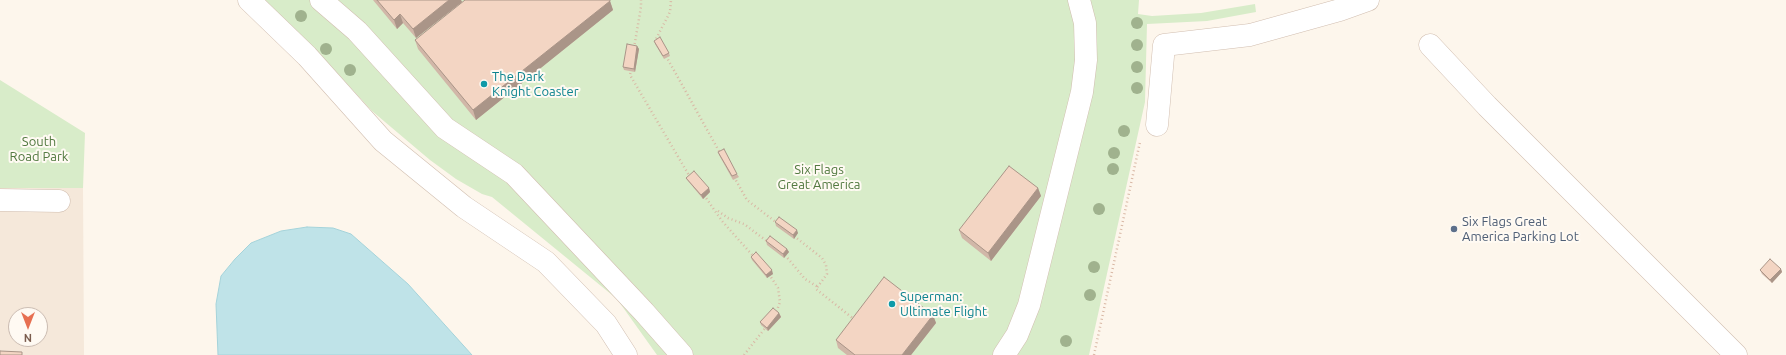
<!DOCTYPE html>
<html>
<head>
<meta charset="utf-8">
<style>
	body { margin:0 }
	#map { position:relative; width:1786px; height:355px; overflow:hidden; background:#fdf6ec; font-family:Ubuntu,sans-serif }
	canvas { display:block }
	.north { position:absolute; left:8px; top:307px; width:40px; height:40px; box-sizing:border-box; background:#fffaf3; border:1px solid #cabbb1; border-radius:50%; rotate:180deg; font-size:11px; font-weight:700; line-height:16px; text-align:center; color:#7a5c4d }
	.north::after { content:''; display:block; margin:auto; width:14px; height:18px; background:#e76f51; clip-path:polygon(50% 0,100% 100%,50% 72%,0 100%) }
</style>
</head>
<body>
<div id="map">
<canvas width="1786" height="355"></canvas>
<div class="north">N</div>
</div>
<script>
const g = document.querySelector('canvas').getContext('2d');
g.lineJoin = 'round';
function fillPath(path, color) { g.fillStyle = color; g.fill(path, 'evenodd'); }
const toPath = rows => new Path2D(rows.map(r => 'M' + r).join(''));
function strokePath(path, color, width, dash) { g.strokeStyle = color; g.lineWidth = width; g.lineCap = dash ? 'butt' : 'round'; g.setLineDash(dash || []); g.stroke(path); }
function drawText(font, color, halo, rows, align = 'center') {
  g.font = font + ' Ubuntu,sans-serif'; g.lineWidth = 4; g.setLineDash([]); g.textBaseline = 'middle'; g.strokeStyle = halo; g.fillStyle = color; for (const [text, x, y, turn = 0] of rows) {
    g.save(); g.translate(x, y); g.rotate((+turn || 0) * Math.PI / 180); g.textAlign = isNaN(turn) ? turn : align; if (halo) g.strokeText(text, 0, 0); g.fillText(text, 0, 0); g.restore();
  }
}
fillPath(toPath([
	[0,188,83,188,84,355,0,355],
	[16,315,40,315,40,339,16,339]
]), '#f5e8da');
fillPath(toPath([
	[265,0,1139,0,1138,14,1152,16,1201,13,1255,4,1256,12,1207,21,1147,24,1145,102,1089,355,657,355,617,299,492,197,482,194,456,179,430,160,372,111,318,52],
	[0,80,85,133,83,188,0,188]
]), '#d8ecc9');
const water = toPath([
	[307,227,333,228,351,234,408,284,472,355,218,355,216,304,221,276,235,259,251,243,281,231,307,227]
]);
fillPath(water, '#bfe3e8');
strokePath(water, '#a5d3da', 1);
const minor = toPath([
	[249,0,307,56,383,141,464,207,546,262,606,324,626,355],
	[321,0,357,31,445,128,514,174,644,312,682,355],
	[1430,45,1487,106,1736,355],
	[1157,125,1164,45,1250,35,1340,10,1368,0],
	[0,200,59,201],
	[1004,355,1017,335,1029,305,1082,92,1086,60,1085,23,1079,0]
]);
strokePath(minor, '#d1beb0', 23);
strokePath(toPath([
	[658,42,656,39,670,12,671,0],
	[634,48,641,7,641,0],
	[666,56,720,153],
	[631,69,630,75,690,177],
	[734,177,747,200,777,223],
	[704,195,722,221,754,257],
	[718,211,728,218,744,224,768,242],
	[794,236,822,258,826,265,827,274,816,289,855,320],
	[785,255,805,279,818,287],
	[769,274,778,288,780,302,776,313],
	[744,355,766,327],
	[1094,355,1140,142]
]), '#d9b8a5', 2.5, [1, 3]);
strokePath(minor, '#fff', 22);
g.fillStyle = '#a0b28e';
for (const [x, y] of [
	[301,16],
	[1137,23],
	[1137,45],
	[326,49],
	[1137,67],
	[350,70],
	[1137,88],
	[1124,131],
	[1114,153],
	[1113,169],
	[1099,209],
	[1094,267],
	[1090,295],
	[1066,341]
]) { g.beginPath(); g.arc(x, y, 6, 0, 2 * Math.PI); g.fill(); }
fillPath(toPath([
	[373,0,461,0,462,2,416,38,403,23,397,29],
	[610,1,613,10,476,120,418,49,415,40],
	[654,41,669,53,670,56,664,59,655,44],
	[637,46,639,49,635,72,624,70,623,67],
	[718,152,737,174,739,177,733,180,719,155],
	[686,178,709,188,710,192,703,199,688,181],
	[1038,188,1041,196,991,261,962,238,959,230],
	[775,222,798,233,794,239,776,226],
	[766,241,787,249,789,252,784,258,767,245],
	[751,257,773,274,767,278,752,260],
	[1781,269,1782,272,1772,283,1762,274,1760,270],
	[779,313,781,317,768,331,761,325,760,322],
	[933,315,936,323,911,355,847,355,838,348,836,340]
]), '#d1b7a8');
fillPath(toPath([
	[449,0,461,0,462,2,416,38,413,29],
	[610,1,613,10,476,120,473,110],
	[400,14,403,23,397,29,394,20],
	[637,46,639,49,635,72,634,69],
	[709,188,710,192,703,199,701,195],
	[1038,188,1041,196,991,261,988,253],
	[797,230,798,233,794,239,793,235],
	[787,249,789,252,784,258,783,254],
	[1781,269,1782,272,1772,283,1770,280],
	[772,270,773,274,767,278,766,275],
	[779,313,781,317,768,331,767,328],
	[933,315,936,323,911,355,902,355]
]), '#aa9588');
const building = toPath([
	[377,0,449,0,413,29,400,14,394,20,377,0],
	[465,0,610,0,610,1,473,110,415,40,465,0],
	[660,37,669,53,663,56,654,41,660,37],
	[627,44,637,46,634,69,623,67,627,44],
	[724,149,737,174,732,176,718,152,724,149],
	[1009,166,1038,188,988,253,959,230,1009,166],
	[694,171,709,188,701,195,686,178,694,171],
	[779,217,797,230,793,235,775,222,779,217],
	[770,236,787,249,783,254,766,241,770,236],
	[756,252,772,270,766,275,751,257,756,252],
	[1770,259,1781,269,1770,280,1760,270,1770,259],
	[884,277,933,315,902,355,855,355,836,340,884,277],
	[773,308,779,313,767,328,760,322,773,308],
	[0,351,22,352,22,355,0,355,0,351]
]);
fillPath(building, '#f3d5c3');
strokePath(building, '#aa9588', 1);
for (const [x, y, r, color] of [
	[484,84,4,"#0f9aa8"],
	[1454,229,4,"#5c6f8a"],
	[892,304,4,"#0f9aa8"]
]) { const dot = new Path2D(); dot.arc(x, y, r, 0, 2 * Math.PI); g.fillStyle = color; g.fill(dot); strokePath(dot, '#fffaf3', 1.5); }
drawText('13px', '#0d838f', '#fffaf3', [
	["The Dark",492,77],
	["Knight Coaster",492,92],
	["Superman:",900,297],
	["Ultimate Flight",900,312]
], 'left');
drawText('13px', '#537a41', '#fffaf3', [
	["South",39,142],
	["Road Park",39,157],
	["Six Flags",819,170],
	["Great America",819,185]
]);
drawText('13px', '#4e5e75', '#fffaf3', [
	["Six Flags Great",1462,222],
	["America Parking Lot",1462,237]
], 'left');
</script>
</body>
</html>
